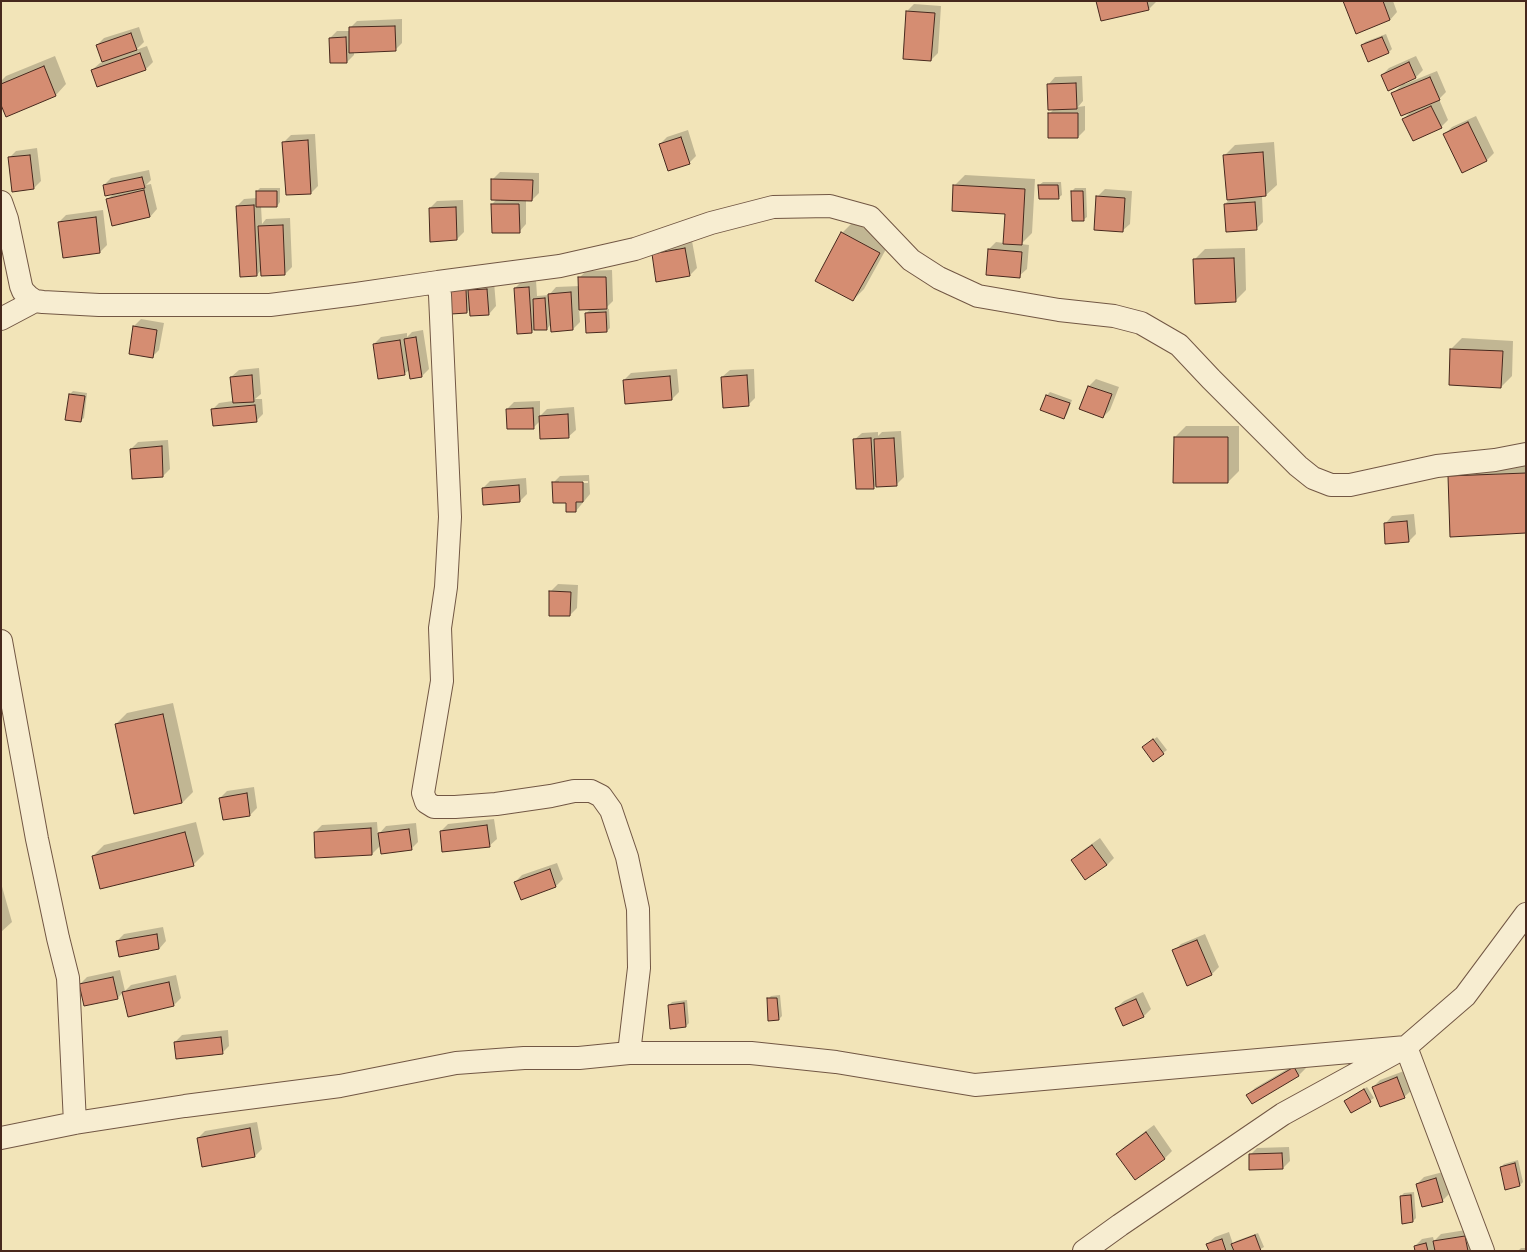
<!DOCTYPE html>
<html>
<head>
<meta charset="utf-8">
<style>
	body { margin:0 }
	#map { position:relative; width:1527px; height:1252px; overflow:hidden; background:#f2e4b8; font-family:"IM FELL English",serif }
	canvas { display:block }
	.frame { position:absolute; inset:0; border:2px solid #47281d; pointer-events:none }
</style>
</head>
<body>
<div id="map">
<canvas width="1527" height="1252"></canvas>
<div class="frame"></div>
</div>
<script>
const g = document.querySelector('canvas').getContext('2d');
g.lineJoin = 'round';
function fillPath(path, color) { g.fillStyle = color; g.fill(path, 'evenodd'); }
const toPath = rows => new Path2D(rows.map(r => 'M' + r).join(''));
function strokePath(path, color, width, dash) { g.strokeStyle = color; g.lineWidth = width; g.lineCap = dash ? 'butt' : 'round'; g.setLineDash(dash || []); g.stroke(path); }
fillPath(toPath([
	[1097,1,1157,1,1149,9],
	[1345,1,1393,1,1397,12,1390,20,1357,32],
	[914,4,941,6,938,53,931,60,907,11],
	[402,19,402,43,395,50,354,52,354,55,347,62,330,38,337,31,350,31,350,28,357,21],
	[139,27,144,42,136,50,147,46,153,62,146,69,98,85,92,70,100,63,103,62,97,45,104,38],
	[1386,34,1392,49,1389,52,1368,60,1362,46,1365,42],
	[55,56,66,84,56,95,1,102,1,81,6,76],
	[1416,56,1423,70,1416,77,1404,83,1405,84,1437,71,1446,92,1439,99,1448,120,1441,127,1403,119,1413,110,1393,93,1403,84,1382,75,1389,68],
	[1082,76,1083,101,1078,107,1085,106,1085,130,1078,137,1049,114,1054,109,1048,85,1055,77],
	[1476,116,1494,153,1487,160,1463,172,1445,134,1452,127],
	[688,130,696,156,689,163,660,144,667,137],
	[315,134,318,186,311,193,286,194,283,143,291,135],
	[1274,142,1277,185,1266,195,1262,196,1263,222,1256,229,1225,204,1231,198,1224,156,1235,145],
	[37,148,41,181,34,188,9,158,16,151],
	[149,170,151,180,146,185,151,184,157,209,150,217,113,225,108,199,114,193,104,185,111,178],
	[500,172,539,173,539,193,532,200,526,200,526,224,519,232,492,204,497,199,492,180],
	[965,175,1035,179,1032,233,1021,244,1029,245,1027,269,1019,276,989,249,996,242,1004,243,1006,213,954,186],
	[1043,182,1061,182,1062,195,1058,198,1039,185],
	[260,188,280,188,280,202,277,206,261,206,262,224,266,219,290,218,292,267,285,274,261,270,257,275,237,206,244,199,257,198,257,191],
	[1075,188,1086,188,1087,217,1083,220,1072,191],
	[1105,189,1132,191,1130,224,1122,231,1097,197],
	[463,200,464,232,457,239,430,208,437,201],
	[103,210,107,245,100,252,59,222,66,215],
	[853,222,890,242,864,289,853,300,842,233],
	[692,241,697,268,690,275,653,254,660,247],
	[1245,248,1246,290,1235,301,1194,260,1205,249],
	[612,270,613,301,605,309,609,309,610,328,607,331,586,313,591,309,579,309,580,322,573,329,551,324,547,329,535,329,532,332,515,288,522,281,536,280,537,296,549,295,556,287,580,286,579,278,586,271],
	[494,282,496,306,489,314,471,308,467,312,451,291,469,286,469,291,476,283],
	[141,319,164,323,159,350,152,357,130,354,134,326],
	[423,330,429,369,422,376,409,370,404,374,374,344,381,337,407,333,407,337,412,332],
	[1462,338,1513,341,1512,376,1501,387,1451,349],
	[259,368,261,394,255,399,262,399,263,414,256,421,212,410,219,403,233,401,231,377,239,370],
	[677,369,679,392,672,399,624,380,631,373],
	[754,369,755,398,748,405,722,377,730,370],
	[1096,379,1119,387,1110,410,1103,417,1080,409,1089,386],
	[73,391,87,393,84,418,80,421,70,394],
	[1050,392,1072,400,1067,414,1064,418,1042,410,1047,395],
	[540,401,540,416,547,409,574,407,576,430,568,437,540,421,533,428,508,428,507,409,514,402],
	[1186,426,1239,426,1239,471,1228,482,1175,437],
	[901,431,904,477,896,485,877,484,873,488,854,440,862,433,878,432,878,436,882,432],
	[168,440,170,469,163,476,133,478,131,449,138,442],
	[1526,459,1526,532,1449,476,1463,462],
	[589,475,590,494,576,511,553,483,560,476],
	[559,481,588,481,588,483,559,483],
	[526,478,527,494,520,501,483,488,490,481],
	[1414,514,1416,534,1409,541,1385,524,1392,516],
	[558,584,578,585,577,608,570,615,550,615,550,592],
	[173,703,193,792,182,803,116,724,127,713],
	[1157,737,1167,750,1163,753,1147,744],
	[254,787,257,808,250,815,223,819,220,798,227,791],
	[494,819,497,839,489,846,441,831,448,824],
	[196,822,204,854,193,865,93,856,104,845],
	[377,822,378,835,386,826,416,823,418,842,411,849,381,845,372,854,315,832,322,825],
	[1100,838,1114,858,1107,865,1072,860,1079,853],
	[557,863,563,879,556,886,521,898,515,882,522,875],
	[1,883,12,922,1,932],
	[163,927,166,941,159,949,117,941,124,934],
	[1205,934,1219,967,1211,975,1174,951,1181,944],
	[120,970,125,991,131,985,176,975,181,998,174,1005,123,992,118,998,80,984,87,977],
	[1143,992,1151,1009,1144,1016,1124,1025,1116,1008,1124,1001],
	[780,995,782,1016,779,1019,768,999,771,996],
	[687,1000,689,1023,686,1026,669,1005,672,1002],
	[228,1030,229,1046,222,1053,175,1042,182,1035],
	[1301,1061,1306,1068,1299,1075,1252,1103,1248,1095,1255,1088],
	[1404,1071,1412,1090,1404,1097,1373,1087,1380,1080],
	[1367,1087,1374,1098,1352,1112,1345,1101],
	[257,1122,262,1149,255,1156,203,1165,198,1138,205,1131],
	[1154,1125,1172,1151,1165,1158,1135,1179,1117,1154,1124,1147],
	[1289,1147,1290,1161,1283,1168,1250,1155,1257,1148],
	[1518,1160,1523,1182,1520,1185,1506,1188,1501,1167,1504,1164],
	[1443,1172,1449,1194,1442,1201,1417,1184,1424,1177],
	[1414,1192,1416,1218,1413,1221,1403,1222,1401,1196,1404,1193],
	[1472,1229,1475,1246,1470,1251,1416,1251,1415,1246,1422,1239,1433,1237,1434,1241,1441,1234],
	[1229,1232,1233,1244,1236,1241,1258,1233,1264,1247,1257,1251,1210,1251,1207,1244,1215,1237],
	[1521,1248,1526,1248,1526,1251,1518,1251]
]), '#0003');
const building = toPath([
	[1096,1,1147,1,1149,10,1101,21,1096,1],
	[1343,1,1383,1,1390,20,1356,34,1343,1],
	[906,11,935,13,931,61,903,59,906,11],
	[395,26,396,51,349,53,349,27,395,26],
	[131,33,137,50,102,62,96,45,131,33],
	[346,37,347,63,330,63,329,38,346,37],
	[1382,37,1389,53,1368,62,1361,45,1382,37],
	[140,53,146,70,97,87,91,70,140,53],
	[1409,62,1416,78,1388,91,1381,75,1409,62],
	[44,66,56,96,6,117,1,105,1,84,44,66],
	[1430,77,1440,100,1401,116,1391,93,1430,77],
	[1076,83,1077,109,1048,110,1047,84,1076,83],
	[1431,106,1442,128,1413,141,1402,119,1431,106],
	[1048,113,1078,113,1078,138,1048,138,1048,113],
	[1468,122,1487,161,1462,173,1443,134,1468,122],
	[681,137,690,164,668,171,659,144,681,137],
	[308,140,311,194,286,195,282,142,308,140],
	[1263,152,1266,196,1227,200,1223,155,1263,152],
	[30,155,34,189,12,192,8,157,30,155],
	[142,177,145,188,105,196,103,185,142,177],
	[491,179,533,180,532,201,491,200,491,179],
	[953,185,1025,189,1022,245,1003,244,1005,214,952,211,953,185],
	[1038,185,1058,185,1059,199,1039,199,1038,185],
	[144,190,150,217,112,226,106,199,144,190],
	[256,191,277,191,277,207,256,207,256,191],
	[1071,191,1083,191,1084,221,1072,221,1071,191],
	[1096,196,1125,198,1123,232,1094,230,1096,196],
	[1255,202,1257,230,1226,232,1224,204,1255,202],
	[491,204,519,204,520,233,492,233,491,204],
	[254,205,257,276,240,277,236,206,254,205],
	[456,207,457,240,430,242,429,208,456,207],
	[96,217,100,253,63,258,58,222,96,217],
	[283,225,285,275,261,276,258,226,283,225],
	[841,232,880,253,853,301,815,281,841,232],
	[685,248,690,276,656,282,652,254,685,248],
	[988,249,1022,252,1020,278,986,275,988,249],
	[1234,258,1236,302,1195,304,1193,259,1234,258],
	[578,277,606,277,607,309,579,310,578,277],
	[529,287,532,333,517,334,514,288,529,287],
	[466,289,467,313,451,314,450,290,466,289],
	[487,289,489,315,470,316,468,290,487,289],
	[571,292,573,330,551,332,548,294,571,292],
	[545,298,547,330,534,330,533,299,545,298],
	[606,312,607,332,586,333,585,313,606,312],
	[133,326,157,330,153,358,129,354,133,326],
	[416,337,422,377,410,379,404,339,416,337],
	[400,340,405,375,378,379,373,344,400,340],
	[1450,349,1503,351,1501,388,1449,385,1450,349],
	[252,375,254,402,233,403,230,377,252,375],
	[747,375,749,406,723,408,721,377,747,375],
	[670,376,672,400,625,404,623,380,670,376],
	[1088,386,1112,394,1103,418,1079,409,1088,386],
	[69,394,85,396,81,422,65,420,69,394],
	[1046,395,1070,403,1064,419,1040,410,1046,395],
	[255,405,257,422,213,426,211,409,255,405],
	[533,408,534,429,507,429,506,409,533,408],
	[568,414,569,438,540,439,539,416,568,414],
	[1174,437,1228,437,1228,483,1173,483,1174,437],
	[871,438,874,489,856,489,853,439,871,438],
	[894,438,897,486,876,487,874,439,894,438],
	[162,446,163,477,132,479,130,449,162,446],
	[1526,473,1526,533,1450,537,1448,476,1526,473],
	[552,482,583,482,583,502,576,502,576,512,566,512,566,503,553,503,552,482],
	[519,485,520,502,483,505,482,488,519,485],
	[1407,521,1409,542,1385,544,1384,523,1407,521],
	[549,591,571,592,570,616,549,616,549,591],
	[163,714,182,803,134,814,115,724,163,714],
	[1153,739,1164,754,1153,762,1142,747,1153,739],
	[247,793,250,816,223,820,219,798,247,793],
	[487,825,490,847,442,852,440,831,487,825],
	[371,828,372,855,315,858,314,832,371,828],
	[409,829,412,850,381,854,378,833,409,829],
	[185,832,194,866,100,889,92,856,185,832],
	[1092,845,1107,865,1085,880,1071,860,1092,845],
	[550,869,556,887,521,900,514,882,550,869],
	[157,934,159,949,119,957,116,941,157,934],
	[1197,940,1212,975,1187,986,1172,950,1197,940],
	[113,977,118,999,84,1006,79,984,113,977],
	[169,982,174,1006,128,1017,122,992,169,982],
	[767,998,777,998,779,1020,768,1021,767,998],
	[1136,999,1144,1017,1123,1026,1115,1008,1136,999],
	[684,1003,686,1027,670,1029,668,1005,684,1003],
	[221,1037,223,1054,176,1059,174,1042,221,1037],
	[1294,1067,1299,1076,1252,1104,1246,1095,1294,1067],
	[1397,1077,1405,1098,1380,1107,1372,1087,1397,1077],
	[1364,1089,1371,1102,1351,1113,1344,1101,1364,1089],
	[250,1128,255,1157,202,1167,197,1138,250,1128],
	[1146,1132,1165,1159,1135,1180,1116,1154,1146,1132],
	[1282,1153,1283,1169,1249,1170,1249,1154,1282,1153],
	[1515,1163,1520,1186,1505,1190,1500,1167,1515,1163],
	[1436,1178,1443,1202,1422,1207,1416,1184,1436,1178],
	[1411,1195,1413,1222,1402,1224,1400,1196,1411,1195],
	[1255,1235,1261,1251,1234,1251,1231,1244,1255,1235],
	[1465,1236,1468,1251,1435,1251,1433,1241,1465,1236],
	[1222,1239,1226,1251,1209,1251,1206,1244,1222,1239],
	[1426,1243,1428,1251,1415,1251,1414,1246,1426,1243]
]);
fillPath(building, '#d58d72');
strokePath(building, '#47281d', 1);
const minor = toPath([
	[1,202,7,219,21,286,23,291,29,297,35,301,43,302,99,305,270,305,356,294,438,282],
	[1,319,35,301],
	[1,641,37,839,58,938,68,978,75,1123],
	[629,1053,639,968,638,909,627,857,611,810,601,796,591,791,574,791,551,796,496,804,455,807,434,807,426,802,423,793,442,681,440,628,446,587,450,517,440,295,438,282,560,266,635,249,711,223,773,207,830,206,870,217,911,260,939,278,978,296,1059,310,1114,316,1141,323,1179,345,1211,379,1298,466,1313,478,1331,485,1350,485,1437,466,1495,460,1526,454],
	[1,1138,75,1123,185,1106,340,1086,456,1063,524,1058,579,1058,629,1053,751,1053,836,1062,975,1085,1406,1047],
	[1084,1251,1120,1225,1283,1114,1398,1051],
	[1483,1251,1406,1047,1465,996,1526,914]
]);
strokePath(minor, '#725744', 24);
strokePath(minor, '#f7edd1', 22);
</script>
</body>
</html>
